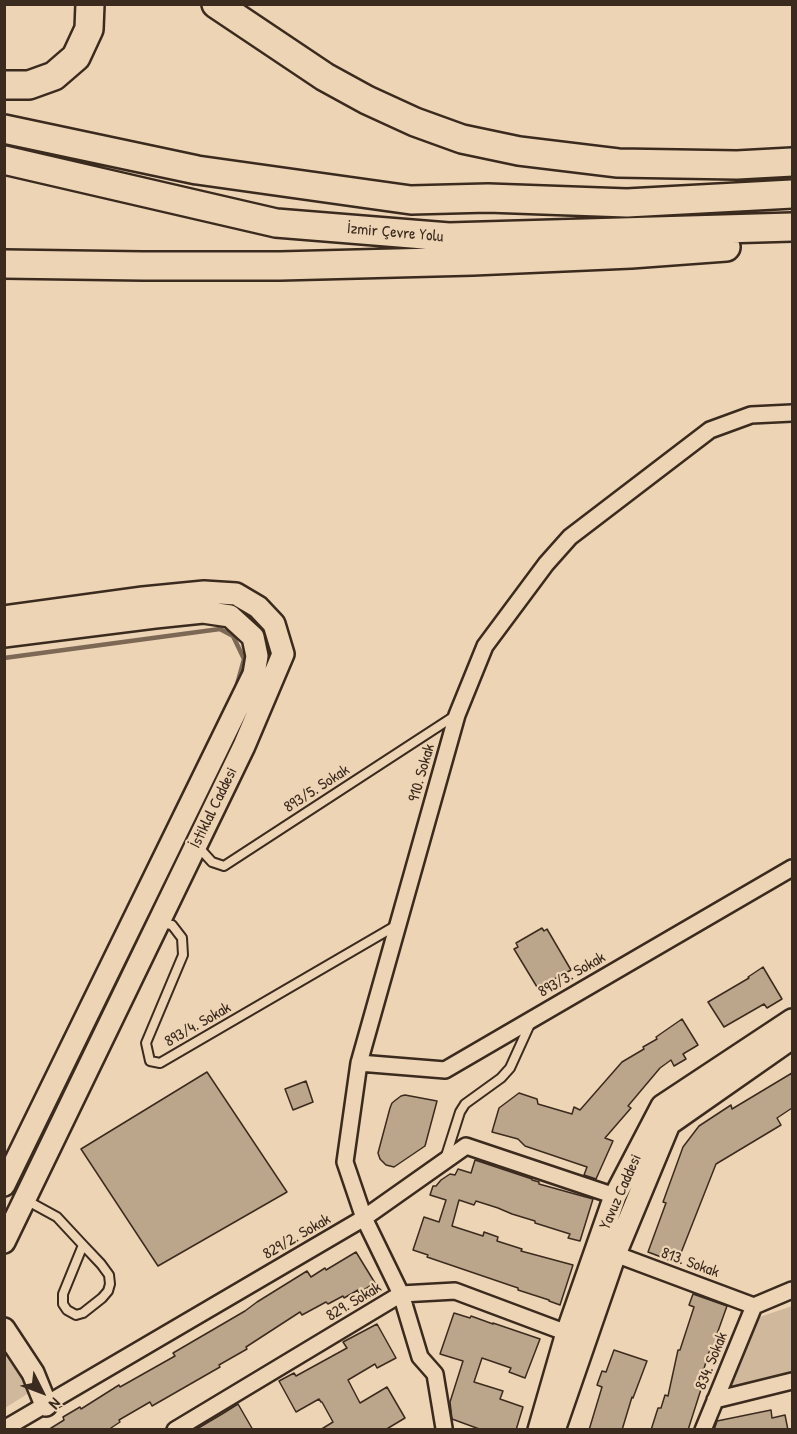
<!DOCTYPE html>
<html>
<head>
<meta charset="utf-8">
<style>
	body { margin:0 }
	#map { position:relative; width:797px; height:1434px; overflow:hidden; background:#edd4b5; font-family:"Patrick Hand",sans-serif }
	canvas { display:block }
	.frame { position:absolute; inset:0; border:6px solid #3b2a1e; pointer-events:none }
	.north { position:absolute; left:12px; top:1362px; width:60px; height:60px; -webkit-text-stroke:4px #edd4b5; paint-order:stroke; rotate:132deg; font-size:16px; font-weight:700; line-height:24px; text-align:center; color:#3b2a1e }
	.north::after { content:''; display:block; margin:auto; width:21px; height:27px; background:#3b2a1e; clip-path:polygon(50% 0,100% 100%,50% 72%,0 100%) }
</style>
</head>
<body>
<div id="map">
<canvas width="797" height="1434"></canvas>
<div class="frame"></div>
<div class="north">N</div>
</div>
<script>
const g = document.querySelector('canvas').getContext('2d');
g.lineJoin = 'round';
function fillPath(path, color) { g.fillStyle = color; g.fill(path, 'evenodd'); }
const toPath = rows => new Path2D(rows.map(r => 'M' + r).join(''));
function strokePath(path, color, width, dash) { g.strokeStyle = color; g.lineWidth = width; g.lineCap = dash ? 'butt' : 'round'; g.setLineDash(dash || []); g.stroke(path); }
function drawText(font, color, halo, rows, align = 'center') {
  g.font = font + ' "Patrick Hand",sans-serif'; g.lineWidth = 4.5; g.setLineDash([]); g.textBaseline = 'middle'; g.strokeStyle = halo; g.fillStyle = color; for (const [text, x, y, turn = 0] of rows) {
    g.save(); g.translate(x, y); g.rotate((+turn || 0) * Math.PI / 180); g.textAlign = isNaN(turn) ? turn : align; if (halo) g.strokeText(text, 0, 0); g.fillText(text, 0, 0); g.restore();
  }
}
fillPath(toPath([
	[792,1306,792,1375,730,1388,754,1319],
	[4,1342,32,1391,5,1408,4,1408]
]), '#d0b89c');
strokePath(toPath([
	[4,658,220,629,233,636,244,659,236,688]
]), '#7c6855', 4.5);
const building = toPath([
	[542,928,544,931,547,929,571,970,549,982,548,981,537,987,514,949,518,947,516,943,542,928],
	[763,967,782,999,767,1008,764,1004,724,1027,708,1002,749,978,748,977,763,967],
	[682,1019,698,1045,683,1054,686,1059,674,1066,671,1060,660,1068,628,1106,631,1108,605,1138,613,1141,596,1179,584,1175,587,1167,525,1146,518,1139,492,1132,499,1108,519,1093,537,1099,538,1104,572,1114,574,1107,580,1110,622,1062,644,1049,643,1047,657,1039,656,1037,682,1019],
	[207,1072,287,1192,158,1266,81,1149,207,1072],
	[792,1073,792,1108,777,1118,781,1125,716,1164,677,1263,648,1252,666,1203,663,1202,683,1147,699,1126,731,1105,732,1109,792,1073],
	[306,1081,313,1102,293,1110,285,1089,306,1081],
	[405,1095,437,1101,425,1146,394,1167,386,1165,380,1159,378,1153,390,1108,392,1103,397,1099,401,1096,405,1095],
	[475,1160,532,1179,532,1180,539,1182,539,1184,593,1199,580,1241,568,1238,570,1234,535,1223,535,1221,512,1214,498,1208,476,1201,474,1205,459,1200,452,1226,483,1236,484,1232,498,1237,497,1241,522,1249,521,1251,573,1265,560,1305,549,1301,549,1300,518,1290,518,1288,427,1257,428,1255,413,1250,424,1217,439,1222,446,1200,430,1195,433,1186,436,1186,441,1180,450,1174,455,1175,458,1169,471,1173,475,1160],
	[356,1252,375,1283,359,1293,358,1290,344,1298,343,1296,328,1304,326,1302,302,1315,300,1312,246,1347,247,1349,219,1365,220,1367,152,1406,150,1402,119,1420,120,1422,108,1430,48,1430,64,1420,63,1417,80,1407,81,1409,119,1385,120,1387,175,1356,173,1353,245,1311,257,1302,307,1271,311,1277,325,1268,326,1270,356,1252],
	[693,1294,727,1306,717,1334,721,1335,715,1354,709,1352,700,1382,703,1383,688,1430,651,1430,658,1408,661,1408,665,1395,668,1396,678,1350,680,1350,694,1307,689,1305,693,1294],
	[454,1313,470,1318,471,1316,493,1324,493,1323,540,1339,525,1378,509,1372,511,1368,482,1358,474,1382,503,1391,500,1399,523,1407,516,1430,482,1430,452,1419,450,1402,463,1361,440,1354,454,1313],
	[377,1324,396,1358,377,1368,375,1364,348,1380,360,1403,387,1387,405,1418,385,1430,320,1430,333,1422,322,1402,321,1402,319,1399,296,1412,279,1381,294,1373,296,1376,347,1348,343,1342,377,1324],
	[614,1350,647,1361,633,1398,632,1397,622,1430,589,1430,602,1387,597,1385,602,1371,606,1372,614,1350],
	[238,1404,253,1430,195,1430,222,1414,238,1404],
	[771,1410,772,1418,785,1415,788,1430,714,1430,717,1421,771,1410]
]);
fillPath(building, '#bba58b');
strokePath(building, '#3b2a1e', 1.5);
const service = toPath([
	[200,846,202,851,212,862,224,866,456,715],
	[160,923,172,925,182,938,183,955,146,1043,150,1061,160,1063,397,925],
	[445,1159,460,1112,465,1104,501,1078,510,1068,530,1024],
	[26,1200,57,1217,83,1245,101,1264,109,1275,110,1284,108,1291,102,1298,83,1313,76,1315,67,1310,63,1304,63,1294,83,1245]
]);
const minor = toPath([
	[359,1063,445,1070,792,868],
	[615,1254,754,1306],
	[754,1306,792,1290],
	[715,1400,792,1381],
	[444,1428,435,1374,420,1357,401,1294,364,1218,345,1162,359,1063,457,715,485,646,546,564,570,537,710,430,751,415,792,413],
	[4,1429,364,1218,466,1146,615,1196],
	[175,1430,401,1294,455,1291,567,1333],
	[703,1430,754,1306]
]);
const secondary = toPath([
	[4,617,143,598,204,592,236,594,258,607,274,624,283,654,244,746,4,1242],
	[4,636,155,617,203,612,230,616,253,637,257,656,254,674,4,1185],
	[4,1329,33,1373,46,1405],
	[539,1430,567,1333,615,1196,662,1106,792,1020],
	[554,1430,615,1254,669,1124,792,1038]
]);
const motorway = toPath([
	[216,4,325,77,367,100,415,122,462,139,519,151,618,163,737,165,792,162],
	[4,85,29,85,54,76,76,57,89,29,90,4],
	[4,129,197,170,411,200,488,198,627,203,792,194],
	[4,160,276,223,449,237,792,227],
	[4,264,143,266,280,266,473,261,631,254,726,247]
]);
strokePath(service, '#3b2a1e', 12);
strokePath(minor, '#3b2a1e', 20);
strokePath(secondary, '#3b2a1e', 26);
strokePath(motorway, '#3b2a1e', 32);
strokePath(service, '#edd4b5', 8);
strokePath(minor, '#edd4b5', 15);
strokePath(secondary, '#edd4b5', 21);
strokePath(motorway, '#edd4b5', 27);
drawText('16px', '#3b2a1e', '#edd4b5', [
	["İzmir Çevre Yolu",395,233,5],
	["910. Sokak",422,773,-74],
	["893/5. Sokak",317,789,-33],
	["İstiklal Caddesi",214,808,-64],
	["893/3. Sokak",572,975,-30],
	["893/4. Sokak",198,1025,-30],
	["Yavuz Caddesi",621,1192,-66],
	["829/2. Sokak",297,1237,-30],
	["813. Sokak",690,1263,20],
	["829. Sokak",354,1302,-31],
	["834. Sokak",712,1361,-68]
]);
</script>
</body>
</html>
